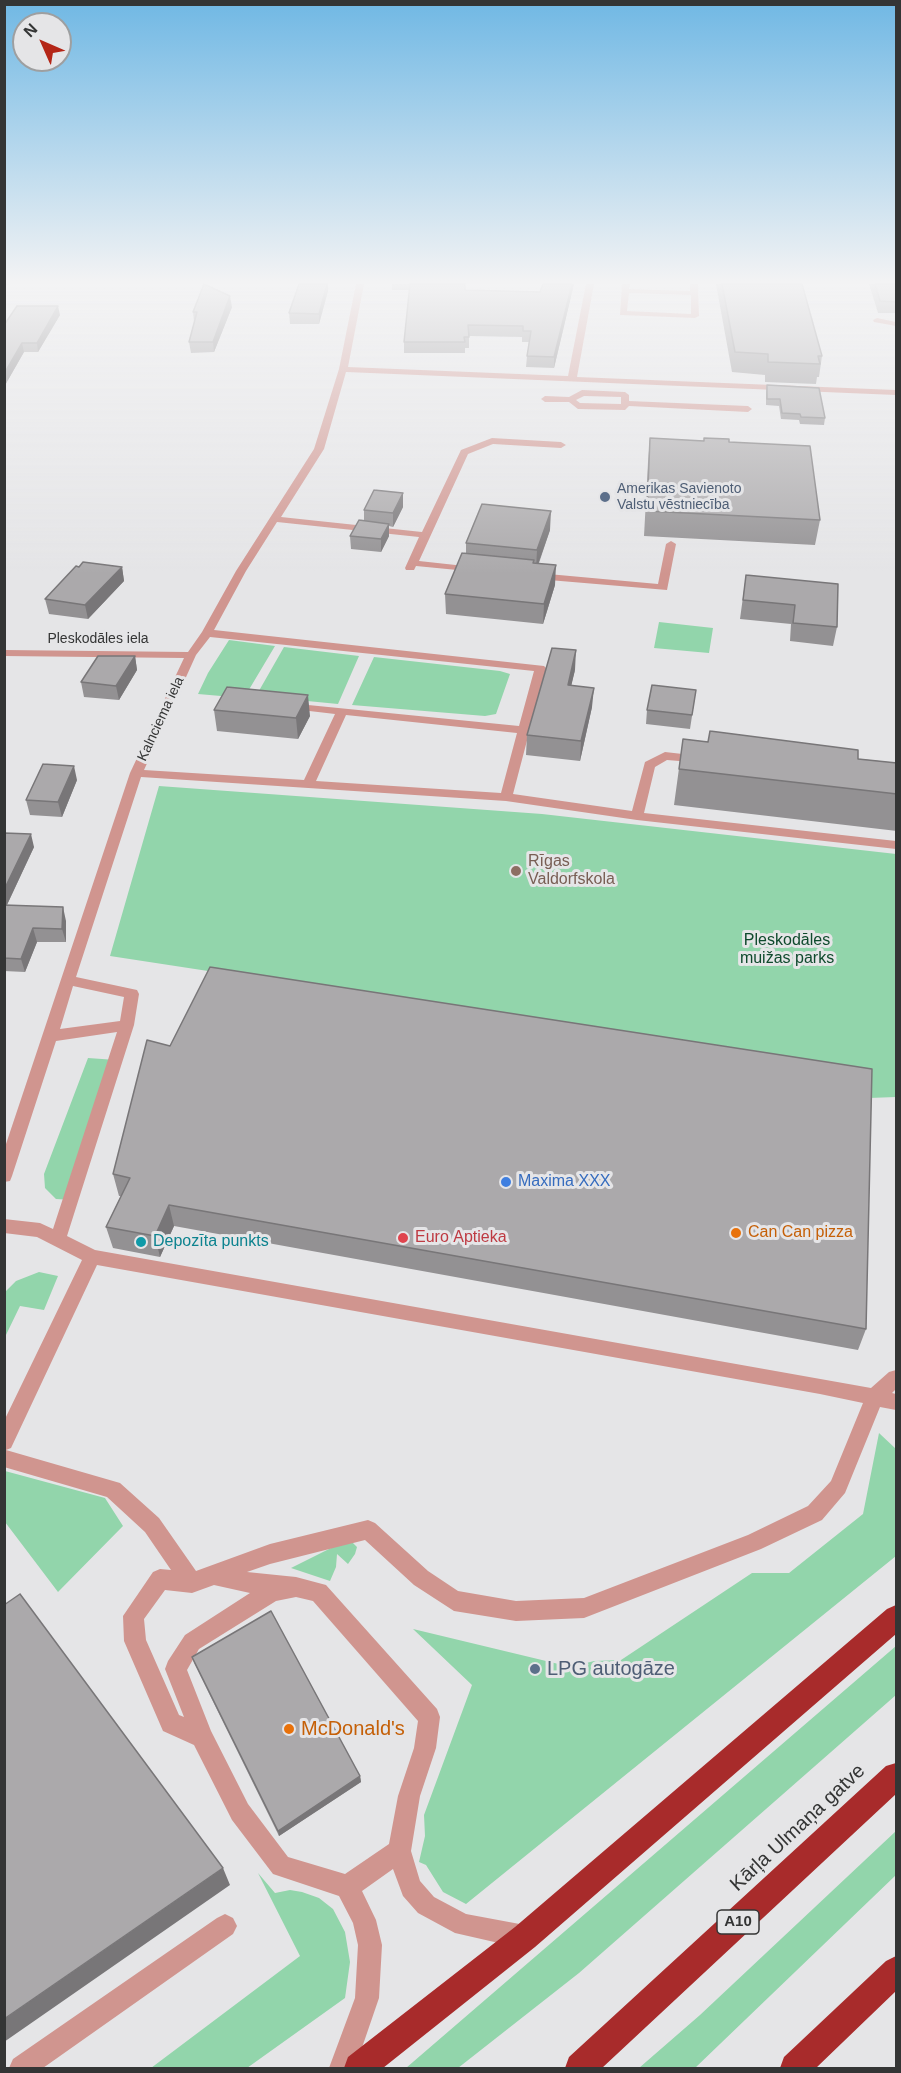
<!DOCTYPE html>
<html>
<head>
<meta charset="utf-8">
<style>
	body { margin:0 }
	#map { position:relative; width:901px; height:2073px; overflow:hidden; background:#e5e5e7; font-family:Arial,sans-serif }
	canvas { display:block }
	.frame { position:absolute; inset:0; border:6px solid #343535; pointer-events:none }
	.north { position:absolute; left:12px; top:12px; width:60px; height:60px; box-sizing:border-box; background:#e5e5e7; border:2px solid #9e9fa0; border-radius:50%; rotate:315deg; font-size:16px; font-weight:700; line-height:24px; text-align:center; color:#343535 }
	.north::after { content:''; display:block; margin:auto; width:21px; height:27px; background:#b42617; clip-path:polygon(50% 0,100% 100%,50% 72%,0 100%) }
</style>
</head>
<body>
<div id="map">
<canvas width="901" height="2073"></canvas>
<div class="frame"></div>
<div class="north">N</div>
</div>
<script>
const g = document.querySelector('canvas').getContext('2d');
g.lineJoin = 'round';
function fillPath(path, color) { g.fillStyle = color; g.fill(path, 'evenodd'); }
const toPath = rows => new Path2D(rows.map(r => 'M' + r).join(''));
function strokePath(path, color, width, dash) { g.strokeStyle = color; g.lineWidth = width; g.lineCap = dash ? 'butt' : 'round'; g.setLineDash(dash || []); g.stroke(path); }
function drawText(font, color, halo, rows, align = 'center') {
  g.font = font + ' Arial,sans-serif'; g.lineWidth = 6; g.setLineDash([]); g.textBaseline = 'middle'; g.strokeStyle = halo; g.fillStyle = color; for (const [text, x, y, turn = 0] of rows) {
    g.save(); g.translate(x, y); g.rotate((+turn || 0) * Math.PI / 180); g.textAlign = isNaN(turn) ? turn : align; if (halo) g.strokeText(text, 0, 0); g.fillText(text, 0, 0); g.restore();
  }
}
fillPath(toPath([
	[659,622,713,628,709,653,654,648],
	[229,640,275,646,244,698,198,694,208,673],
	[284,647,359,656,338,704,256,696],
	[374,657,500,671,510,674,496,714,485,716,352,705],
	[159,786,542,814,896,854,896,1097,869,1098,868,1072,110,956],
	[88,1058,116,1060,72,1200,56,1199,45,1188,44,1174],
	[39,1272,58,1276,44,1310,20,1306,5,1337,5,1292,16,1281],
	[879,1433,896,1449,896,1556,466,1904,443,1892,426,1865,419,1862,425,1836,424,1815,472,1685,413,1629,571,1667,594,1661,621,1660,752,1573,789,1573,863,1514],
	[5,1471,105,1498,123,1526,58,1592,5,1522],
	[343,1542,352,1542,357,1547,355,1554,348,1564,337,1554,336,1567,330,1581,291,1568],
	[896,1646,896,1695,579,1973,458,2068,406,2068],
	[896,1831,896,1875,695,2068,639,2068,700,2015],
	[258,1873,275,1893,290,1890,302,1892,319,1898,333,1909,345,1932,350,1962,345,1998,247,2068,151,2068,300,1956]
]), '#92d5ab');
fillPath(toPath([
	[4,284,9,284,5,286,4,284],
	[356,284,364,284,348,367,568,376,586,284,594,284,577,377,896,390,896,395,346,372,324,449,281,517,422,532,461,450,492,438,561,442,566,445,561,448,493,444,468,454,419,561,474,567,478,568,478,572,416,566,414,570,406,570,405,568,419,537,277,522,246,571,214,630,544,666,546,668,513,794,632,811,645,762,665,752,700,756,704,757,704,763,667,760,655,767,644,813,896,841,896,849,637,820,506,801,141,777,76,977,137,990,139,994,134,1025,67,1236,95,1250,871,1388,889,1372,896,1370,896,1389,892,1393,896,1394,896,1410,880,1407,845,1493,822,1520,761,1549,584,1618,516,1621,454,1611,414,1585,365,1540,270,1564,247,1572,296,1577,326,1585,437,1709,440,1717,436,1748,420,1796,411,1851,420,1881,434,1897,466,1914,525,1925,534,1928,537,1937,534,1946,525,1949,455,1933,418,1913,403,1896,393,1869,362,1891,376,1920,382,1945,379,1998,355,2068,329,2068,355,1998,358,1945,353,1923,339,1896,273,1874,232,1820,194,1745,163,1731,124,1641,123,1616,153,1572,160,1569,171,1570,145,1532,107,1497,4,1467,4,1421,82,1260,37,1237,4,1233,4,1219,40,1223,53,1229,117,1032,56,1041,12,1176,10,1181,4,1182,4,1150,130,773,184,658,4,656,4,650,188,652,202,632,236,571,314,449,339,369,356,284],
	[210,637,534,671,519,726,288,703,282,706,284,708,335,714,304,780,144,770,196,655,210,637],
	[346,715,517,733,501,793,316,781,346,715],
	[73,986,124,997,120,1021,60,1029,73,986],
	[97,1265,820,1394,863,1403,831,1481,808,1506,748,1535,584,1598,516,1601,458,1591,428,1571,375,1523,368,1520,270,1544,196,1571,159,1518,120,1483,6,1450,11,1448,97,1265],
	[214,1585,250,1593,185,1635,168,1661,165,1669,184,1717,179,1715,146,1640,144,1619,165,1590,192,1593,214,1585],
	[296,1597,313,1601,418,1721,414,1748,398,1796,389,1844,345,1874,288,1857,248,1804,211,1731,187,1670,199,1649,276,1601,296,1597],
	[622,284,630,284,629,289,690,291,690,284,698,284,699,316,695,318,620,315,622,284],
	[629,293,691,295,691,314,627,311,629,293],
	[877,318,896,322,896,326,874,322,873,320,877,318],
	[582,390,625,392,629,395,629,401,748,406,752,409,748,412,629,406,625,410,578,409,569,402,545,402,541,399,545,396,569,397,582,390],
	[584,396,621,397,621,404,580,403,576,400,584,396],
	[671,541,676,544,667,590,537,579,532,576,537,573,658,584,666,544,671,541],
	[225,1914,233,1918,237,1926,233,1934,43,2068,9,2068,13,2059,217,1918,225,1914]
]), '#d0958f');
fillPath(toPath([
	[896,1605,896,1634,535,1947,383,2068,344,2068,348,2057,515,1927,887,1609,896,1605],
	[896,1763,896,1794,602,2068,565,2068,569,2057,886,1766,896,1763],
	[896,1956,896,1991,816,2068,780,2068,784,2057,886,1961,896,1956]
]), '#a82b2b');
fillPath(toPath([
	[392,284,465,284,465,290,540,292,574,284,554,368,526,367,527,356,529,342,522,342,522,337,469,336,469,348,465,348,465,353,404,353,404,342,409,290,392,290],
	[716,284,802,284,822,356,819,377,817,377,816,384,765,382,765,375,732,372],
	[869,284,897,284,897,313,878,313],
	[328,291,319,324,290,324,289,313],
	[232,307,214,352,191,353,189,342,194,322,193,312],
	[60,315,38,352,24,352,4,387,4,325],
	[767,385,825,418,824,425,800,424,799,420,781,419,779,406,766,405,766,392],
	[650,438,729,442,820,520,815,545,644,536,648,462],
	[403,507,393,527,389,526,389,536,381,552,351,549,350,536,364,521,364,510],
	[550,530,539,563,555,585,543,624,446,614,445,594,466,553,466,543],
	[122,567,124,581,88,619,49,614,45,599],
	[746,575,837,627,833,646,790,641,791,624,740,619],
	[135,656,137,670,119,700,84,697,81,682],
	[575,670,571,685,592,707,580,761,526,755,527,735],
	[696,690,690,729,646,724,647,710],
	[214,710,310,716,298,739,217,731],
	[683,739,897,763,897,831,674,805],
	[77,780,62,817,30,815,26,800],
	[4,833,34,847,7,905,66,921,66,942,37,942,25,972,4,971],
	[113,1174,866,1329,858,1350,174,1226,160,1257,113,1248,106,1227,121,1196,119,1196],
	[192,1657,360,1776,361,1782,279,1836,194,1663]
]), '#939193');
fillPath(toPath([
	[327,284,328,284,328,291,319,324,319,314],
	[572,284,574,284,554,368,554,357],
	[230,296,232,307,214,352,213,342],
	[58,306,60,315,38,352,37,343],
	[22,343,24,352,4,387,4,374],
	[403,493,403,507,393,527,393,513],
	[551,511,550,530,536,570,537,550],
	[389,524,389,536,381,552,381,539],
	[556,565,555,585,543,624,544,604],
	[122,567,124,581,88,619,85,605],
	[576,650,575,670,567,704,568,685],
	[135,656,137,670,119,700,116,686],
	[594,688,592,707,580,761,581,741],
	[308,695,310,716,298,739,296,718],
	[74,766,77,780,62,817,58,802],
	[31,834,34,847,4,911,4,890],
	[63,907,66,921,66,942,62,929],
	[33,928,37,942,25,972,21,959],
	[169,1205,174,1226,160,1257,155,1236],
	[360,1776,361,1782,279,1836,278,1831],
	[223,1868,230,1885,4,2042,4,2019]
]), '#787678');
const building = toPath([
	[204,284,230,296,213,342,189,342,197,312,193,312,204,284],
	[299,284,327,284,319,314,289,313,299,284],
	[410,284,465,284,465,290,540,292,543,284,572,284,554,357,527,356,531,331,523,331,523,326,468,325,469,337,464,337,465,342,404,342,410,284],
	[722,284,802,284,822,356,818,356,820,364,768,362,768,354,735,352,722,284],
	[875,284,897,284,897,302,880,301,875,284],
	[17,306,58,306,37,343,22,343,4,374,4,325,17,306],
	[767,385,819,388,825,418,801,417,800,414,782,413,780,399,767,399,767,385],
	[650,438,704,441,704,438,729,439,729,442,810,446,820,520,647,511,650,438],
	[374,490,403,493,393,513,364,510,374,490],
	[482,504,551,511,537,550,466,543,482,504],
	[359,520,389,524,381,539,350,536,359,520],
	[462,553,534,560,533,563,556,565,544,604,445,594,462,553],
	[83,562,122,567,85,605,45,599,76,566,79,567,83,562],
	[746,575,838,584,837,627,793,623,795,605,743,600,746,575],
	[552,648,576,650,568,685,594,688,581,741,527,735,552,648],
	[98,656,135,656,116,686,81,682,98,656],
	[652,685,696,690,692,715,647,710,652,685],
	[227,687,308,695,296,718,214,710,227,687],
	[710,731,858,750,858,759,897,763,897,794,679,769,683,739,708,742,710,731],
	[43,764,74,766,58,802,26,800,43,764],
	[4,833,31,834,4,890,4,833],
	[4,905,63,907,62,929,33,928,21,959,4,958,4,905],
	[210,967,872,1069,866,1329,169,1205,155,1236,106,1227,130,1178,113,1174,147,1040,170,1046,210,967],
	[20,1594,223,1868,4,2019,4,1605,20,1594],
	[271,1611,360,1776,278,1831,192,1657,271,1611]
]);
fillPath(building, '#aba9ab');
strokePath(building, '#787678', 1.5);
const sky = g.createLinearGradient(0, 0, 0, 574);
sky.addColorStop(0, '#70b8e4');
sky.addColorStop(0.49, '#f3f3f4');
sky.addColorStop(1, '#f3f3f400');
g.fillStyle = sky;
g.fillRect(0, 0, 901, 574);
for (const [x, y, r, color] of [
	[605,497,6,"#5c6f8a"],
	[516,871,6,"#8d6e63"],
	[506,1182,6,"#3f7fe0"],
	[736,1233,6,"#e8710a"],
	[403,1238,6,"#e0444e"],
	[141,1242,6,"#0f9aa8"],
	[535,1669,6,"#5c6f8a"],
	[289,1729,6,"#e8710a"]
]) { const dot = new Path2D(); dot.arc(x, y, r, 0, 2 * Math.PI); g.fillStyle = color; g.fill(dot); strokePath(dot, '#e5e5e7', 2); }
drawText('14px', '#4e5e75', '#e5e5e7', [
	["Amerikas Savienoto",617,489],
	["Valstu vēstniecība",617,505]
], 'left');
drawText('14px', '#343535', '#e5e5e7', [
	["Pleskodāles iela",98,639],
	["Kalnciema iela",161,719,-65]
]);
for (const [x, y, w] of [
	[738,1922,42]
]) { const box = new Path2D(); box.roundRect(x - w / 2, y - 12, w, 24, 4.5); g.fillStyle = '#e5e5e7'; g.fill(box); strokePath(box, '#343535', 1.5); }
drawText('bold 15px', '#343535', null, [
	["A10",738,1922]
]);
drawText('16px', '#785e54', '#e5e5e7', [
	["Rīgas",528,862],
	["Valdorfskola",528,880]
], 'left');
drawText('16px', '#0f4a2d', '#e5e5e7', [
	["Pleskodāles",787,941],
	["muižas parks",787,959]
]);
drawText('16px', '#366cbe', '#e5e5e7', [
	["Maxima XXX",518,1182]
], 'left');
drawText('16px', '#c56008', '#e5e5e7', [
	["Can Can pizza",748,1233]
], 'left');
drawText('16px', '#be3a42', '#e5e5e7', [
	["Euro Aptieka",415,1238]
], 'left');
drawText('16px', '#0d838f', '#e5e5e7', [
	["Depozīta punkts",153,1242]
], 'left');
drawText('20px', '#4e5e75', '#e5e5e7', [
	["LPG autogāze",547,1669]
], 'left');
drawText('20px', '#c56008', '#e5e5e7', [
	["McDonald's",301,1729]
], 'left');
drawText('20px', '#343535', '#e5e5e7', [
	["Kārļa Ulmaņa gatve",798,1828,-43]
]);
</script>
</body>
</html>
